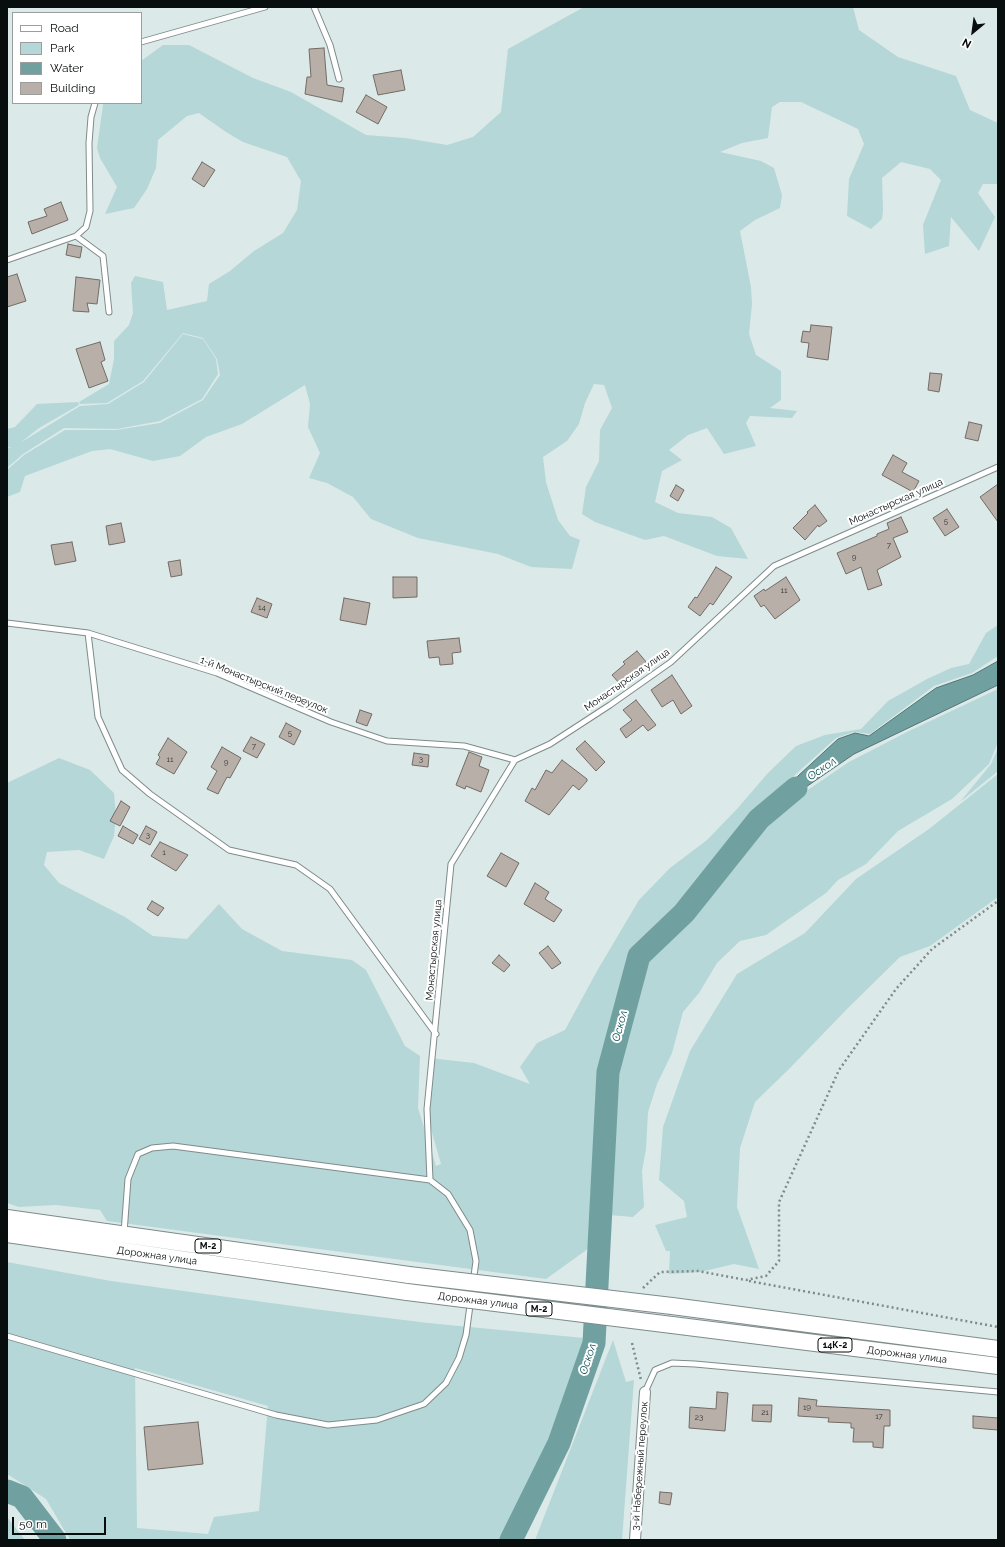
<!DOCTYPE html>
<html>
<head>
<meta charset="utf-8">
<style>
	body { margin:0 }
	#map { position:relative; width:1005px; height:1547px; overflow:hidden; background:#dce9e9; font-family:Raleway,sans-serif }
	canvas { display:block }
	.frame { position:absolute; inset:0; border:8px solid #080d0d; pointer-events:none }
	.legend { position:absolute; left:12px; top:12px; width:130px; height:92px; box-sizing:border-box; background:#fff; border:1px solid #9c9e9e; margin:0; padding:5px 7px; list-style:none; font-size:12px; color:#080d0d }
	.legend li { display:flex; align-items:center; gap:8px; height:20px }
	.legend b { width:20px; border:1px solid #9c9e9e }
	.north { position:absolute; left:953px; top:12px; width:40px; height:40px; -webkit-text-stroke:3px #fff; paint-order:stroke; rotate:209deg; font-size:11px; font-weight:700; line-height:16px; text-align:center; color:#080d0d }
	.north::after { content:''; display:block; margin:auto; width:14px; height:18px; background:#080d0d; clip-path:polygon(50% 0,100% 100%,50% 72%,0 100%) }
	.scale { position:absolute; left:12px; top:1517px; width:94px; height:18px; box-sizing:border-box; border:2px solid #080d0d; border-top:0; padding-left:5px; font-size:12px; line-height:14px; white-space:nowrap; color:#080d0d; -webkit-text-stroke:3px #fff; paint-order:stroke }
</style>
</head>
<body>
<div id="map">
<canvas width="1005" height="1547"></canvas>
<div class="frame"></div>
<ul class="legend">
<li><b style="height:5px;background:#fff"></b>Road</li>
<li><b style="height:11px;background:#b5d7d7"></b>Park</li>
<li><b style="height:11px;background:#71a0a1"></b>Water</li>
<li><b style="height:11px;background:#b8afa8"></b>Building</li>
</ul>
<div class="north">N</div>
<div class="scale">50 m</div>
</div>
<script>
const g = document.querySelector('canvas').getContext('2d');
g.lineJoin = 'round';
function fillPath(path, color) { g.fillStyle = color; g.fill(path, 'evenodd'); }
const toPath = rows => new Path2D(rows.map(r => 'M' + r).join(''));
function strokePath(path, color, width, dash) { g.strokeStyle = color; g.lineWidth = width; g.lineCap = dash ? 'butt' : 'round'; g.setLineDash(dash || []); g.stroke(path); }
function drawText(font, color, halo, rows, align = 'center') {
  g.font = font + ' Raleway,sans-serif'; g.lineWidth = 4; g.setLineDash([]); g.textBaseline = 'middle'; g.strokeStyle = halo; g.fillStyle = color; for (const [text, x, y, turn = 0] of rows) {
    g.save(); g.translate(x, y); g.rotate((+turn || 0) * Math.PI / 180); g.textAlign = isNaN(turn) ? turn : align; if (halo) g.strokeText(text, 0, 0); g.fillText(text, 0, 0); g.restore();
  }
}
fillPath(toPath([
	[584,7,853,7,859,30,898,57,956,76,970,110,998,123,998,184,983,184,978,193,995,217,979,251,951,217,949,246,925,254,923,225,941,180,930,169,901,162,882,178,883,210,882,219,871,229,847,216,849,179,864,144,858,129,801,102,780,102,772,107,768,138,742,143,720,152,761,161,774,168,782,195,780,208,755,220,740,231,751,287,752,304,749,334,756,355,781,371,781,400,770,408,797,411,792,418,750,416,746,423,756,446,724,454,707,428,688,435,669,450,682,460,662,471,655,502,678,513,712,517,731,528,748,559,717,556,664,536,645,540,595,522,582,514,586,487,599,461,600,430,612,408,604,385,594,384,585,403,579,424,567,441,543,457,546,482,558,520,570,536,580,540,572,569,531,567,498,554,418,538,371,519,353,497,327,483,309,478,320,453,308,427,310,404,305,385,242,424,206,437,180,456,153,461,110,449,92,451,25,476,20,492,7,497,7,470,24,455,65,430,116,430,160,423,203,400,220,375,217,359,203,338,183,333,143,381,107,403,80,404,79,402,109,384,114,359,114,341,129,325,133,313,131,283,135,276,163,282,167,310,207,301,209,284,230,271,254,251,283,233,297,210,301,181,287,157,243,142,226,132,199,113,187,116,158,140,156,168,147,189,134,208,105,214,117,187,100,158,97,148,103,105,103,103,141,103,141,61,163,45,189,45,253,78,291,92,366,135,405,138,447,145,473,137,501,112,508,49],
	[183,334,203,339,216,359,218,374,202,399,160,421,117,429,64,428,23,454,7,468,7,448,12,447,7,447,7,429,15,427,37,404,78,402,79,405,39,428,20,443,80,406,108,404,144,382],
	[998,625,998,656,972,673,934,686,870,734,854,732,836,738,796,774,756,816,680,910,635,955,604,1071,597,1239,585,1251,546,1279,107,1221,100,1210,56,1205,19,1207,7,1203,7,783,59,758,90,770,114,793,116,816,114,836,104,859,79,850,47,852,44,865,59,883,125,917,153,936,187,939,219,904,242,929,282,951,352,960,366,970,405,1046,420,1056,418,1108,436,1166,441,1164,425,1108,429,1058,474,1063,530,1084,520,1067,537,1043,565,1030,597,971,639,900,670,868,707,840,737,809,768,773,796,746,825,735,861,729,888,701,927,679,951,668,969,664,986,633],
	[998,689,998,742,989,764,952,799,898,831,866,864,838,880,826,893,766,935,740,941,717,963,699,993,683,1012,672,1053,657,1084,648,1112,646,1149,642,1171,644,1207,633,1217,609,1215,617,1066,646,959,686,920,755,832,796,798,849,762,907,732],
	[998,748,998,771,960,802,991,764],
	[998,774,998,897,930,946,900,957,848,1008,790,1068,755,1102,740,1148,737,1207,759,1269,734,1264,700,1272,669,1274,670,1251,666,1251,655,1225,687,1217,684,1201,659,1180,663,1127,690,1051,737,974,805,933,856,879,929,829],
	[7,1262,111,1281,322,1310,428,1323,584,1338,544,1458,503,1540,70,1540,46,1499,7,1474],
	[135,1368,268,1406,259,1511,214,1517,208,1534,137,1528],
	[613,1340,626,1382,634,1380,622,1540,535,1540],
	[7,1517,25,1540,7,1540]
]), '#b5d7d7');
const water = toPath([
	[998,661,998,685,854,754,768,813,798,776,838,739,855,733,869,736,936,688,973,675,998,661]
]);
fillPath(water, '#71a0a1');
strokePath(water, '#527475', 1);
strokePath(toPath([
	[7,1491,22,1497,55,1540],
	[511,1540,559,1443,594,1343,608,1072,639,956,684,913,759,819,796,788]
]), '#71a0a1', 23);
const building = toPath([
	[324,48,327,85,344,88,342,102,305,94,307,77,311,77,309,49,324,48],
	[401,70,405,90,378,95,373,75,401,70],
	[366,95,387,107,378,124,356,112,366,95],
	[202,162,215,170,204,187,192,179,202,162],
	[61,202,68,220,32,234,28,222,47,216,44,209,61,202],
	[68,244,82,247,80,258,66,255,68,244],
	[17,274,26,301,7,307,7,277,17,274],
	[76,277,100,280,97,304,87,303,89,312,73,311,76,277],
	[811,325,832,327,828,360,807,357,809,343,801,342,803,331,810,332,811,325],
	[100,342,105,360,101,362,108,381,89,388,76,349,100,342],
	[930,373,942,374,939,392,928,390,930,373],
	[969,422,982,425,978,441,965,438,969,422],
	[893,455,907,463,902,472,919,481,913,492,882,475,893,455],
	[998,484,998,522,980,497,998,484],
	[676,485,684,490,678,501,670,496,676,485],
	[815,505,827,521,819,527,818,525,805,540,793,528,808,513,807,512,815,505],
	[947,509,959,527,945,536,933,518,947,509],
	[901,517,908,532,893,538,901,557,877,570,882,585,868,590,861,567,846,574,837,553,877,536,877,534,889,529,887,523,901,517],
	[121,523,125,542,109,545,106,526,121,523],
	[72,542,76,561,55,565,51,545,72,542],
	[180,560,182,575,171,577,168,562,180,560],
	[716,567,732,577,713,605,710,603,700,616,688,607,695,597,697,598,716,567],
	[393,577,417,577,417,597,393,598,393,577],
	[786,577,800,600,775,619,764,605,761,607,754,596,764,589,765,591,786,577],
	[257,598,272,604,267,618,251,612,257,598],
	[344,598,370,603,366,625,340,620,344,598],
	[459,638,461,652,452,653,453,664,440,665,439,657,429,658,427,641,459,638],
	[637,651,647,663,620,684,612,675,625,664,623,662,637,651],
	[672,675,692,706,681,714,673,700,662,707,651,690,672,675],
	[636,700,656,725,648,731,643,725,626,738,620,729,632,720,623,710,636,700],
	[360,710,372,714,367,726,356,722,360,710],
	[286,723,301,731,294,745,279,737,286,723],
	[251,737,265,744,257,758,243,751,251,737],
	[168,738,187,752,174,774,156,764,160,757,158,755,168,738],
	[585,741,605,762,596,771,576,749,585,741],
	[222,747,241,758,230,778,227,777,218,794,207,789,217,771,211,767,222,747],
	[469,752,482,757,479,766,489,770,481,792,466,786,465,789,456,785,469,752],
	[414,753,429,755,428,767,412,765,414,753],
	[562,760,587,779,587,781,579,790,573,785,549,815,525,801,532,788,535,790,546,770,552,773,562,760],
	[121,801,130,807,120,826,110,821,121,801],
	[123,826,138,835,133,844,118,836,123,826],
	[146,826,157,832,150,845,139,839,146,826],
	[160,842,188,855,176,871,151,856,160,842],
	[501,853,519,863,506,887,487,876,501,853],
	[535,883,549,892,545,899,562,910,554,922,524,904,535,883],
	[152,901,164,908,158,916,147,909,152,901],
	[548,946,561,963,552,969,539,953,548,946],
	[499,955,510,965,504,972,492,963,499,955],
	[717,1392,728,1393,725,1431,689,1428,690,1407,716,1409,717,1392],
	[799,1398,817,1400,816,1406,890,1410,890,1426,884,1426,883,1448,873,1447,873,1442,853,1442,854,1428,851,1428,851,1423,828,1422,829,1418,798,1416,799,1398],
	[753,1405,772,1405,771,1422,752,1421,753,1405],
	[973,1416,998,1418,998,1430,973,1428,973,1416],
	[198,1422,203,1464,148,1470,144,1427,198,1422],
	[660,1492,672,1493,670,1505,659,1503,660,1492]
]);
fillPath(building, '#b8afa8');
strokePath(building, '#736b65', 1);
const lane = toPath([
	[314,7,330,45,339,79],
	[141,42,265,7],
	[76,236,103,256,109,312],
	[7,260,76,236,86,227,90,211,89,143,91,117,95,103],
	[7,623,88,633,217,673,331,722,387,741,464,746,515,760],
	[88,633,98,717,122,770,150,794,229,850,296,865,330,889,436,1034],
	[124,1233,128,1179,138,1154,152,1148,173,1146,430,1180],
	[7,1336,276,1415,328,1425,377,1420,424,1404,446,1383,459,1358,466,1335,476,1261,470,1230,448,1194,430,1180,427,1109,451,864,515,760,550,744,610,705,671,662,774,566,998,467],
	[645,1392,655,1370,672,1363,695,1364,998,1392]
]);
const street = toPath([
	[635,1540,645,1392]
]);
const primary = toPath([
	[7,1218,409,1275],
	[7,1234,407,1292],
	[672,1306,998,1349],
	[672,1325,998,1366]
]);
strokePath(lane, '#7f8b8b', 7);
strokePath(street, '#7f8b8b', 12);
strokePath(primary, '#7f8b8b', 18);
strokePath(toPath([
	[749,1281,998,1327],
	[643,1288,660,1272,698,1271,746,1280,766,1276,779,1261,779,1202,839,1070,896,989,932,949,998,901],
	[632,1343,641,1380]
]), '#818a8a', 2.5, [2, 3]);
strokePath(lane, '#fff', 5);
strokePath(street, '#fff', 10);
strokePath(primary, '#fff', 16);
const primaryBridge = toPath([
	[409,1275,672,1306],
	[407,1292,672,1325]
]);
strokePath(primaryBridge, '#7f8b8b', 18, []);
strokePath(primaryBridge, '#fff', 16);
drawText('8px', '#343634', null, [
	["5",946,522],
	["7",889,546],
	["9",854,558],
	["11",784,591],
	["14",262,608],
	["5",290,734],
	["7",254,747],
	["11",170,760],
	["3",421,760],
	["9",226,763],
	["3",148,836],
	["1",164,853],
	["19",807,1408],
	["21",765,1413],
	["17",879,1417],
	["23",699,1418]
]);
for (const [x, y, w] of [
	[208,1246,26],
	[539,1309,26],
	[835,1345,34]
]) { const box = new Path2D(); box.roundRect(x - w / 2, y - 7, w, 14, 3); g.fillStyle = '#fff'; g.fill(box); strokePath(box, '#080d0d', 1); }
drawText('bold 9px', '#080d0d', null, [
	["М-2",208,1246],
	["М-2",539,1309],
	["14К-2",835,1345]
]);
drawText('10px', '#080d0d', '#fff', [
	["Монастырская улица",896,502,-24],
	["Монастырская улица",627,680,-35],
	["1-й Монастырский переулок",264,685,22],
	["Монастырская улица",434,950,-85],
	["Дорожная улица",157,1256,8],
	["Дорожная улица",478,1301,7],
	["Дорожная улица",907,1355,7],
	["3-й Набережный переулок",640,1466,-86]
]);
drawText('italic 11px', '#044f51', '#fff', [
	["Оскол",822,769,-34],
	["Оскол",620,1026,-75],
	["Оскол",588,1359,-72]
]);
</script>
</body>
</html>
